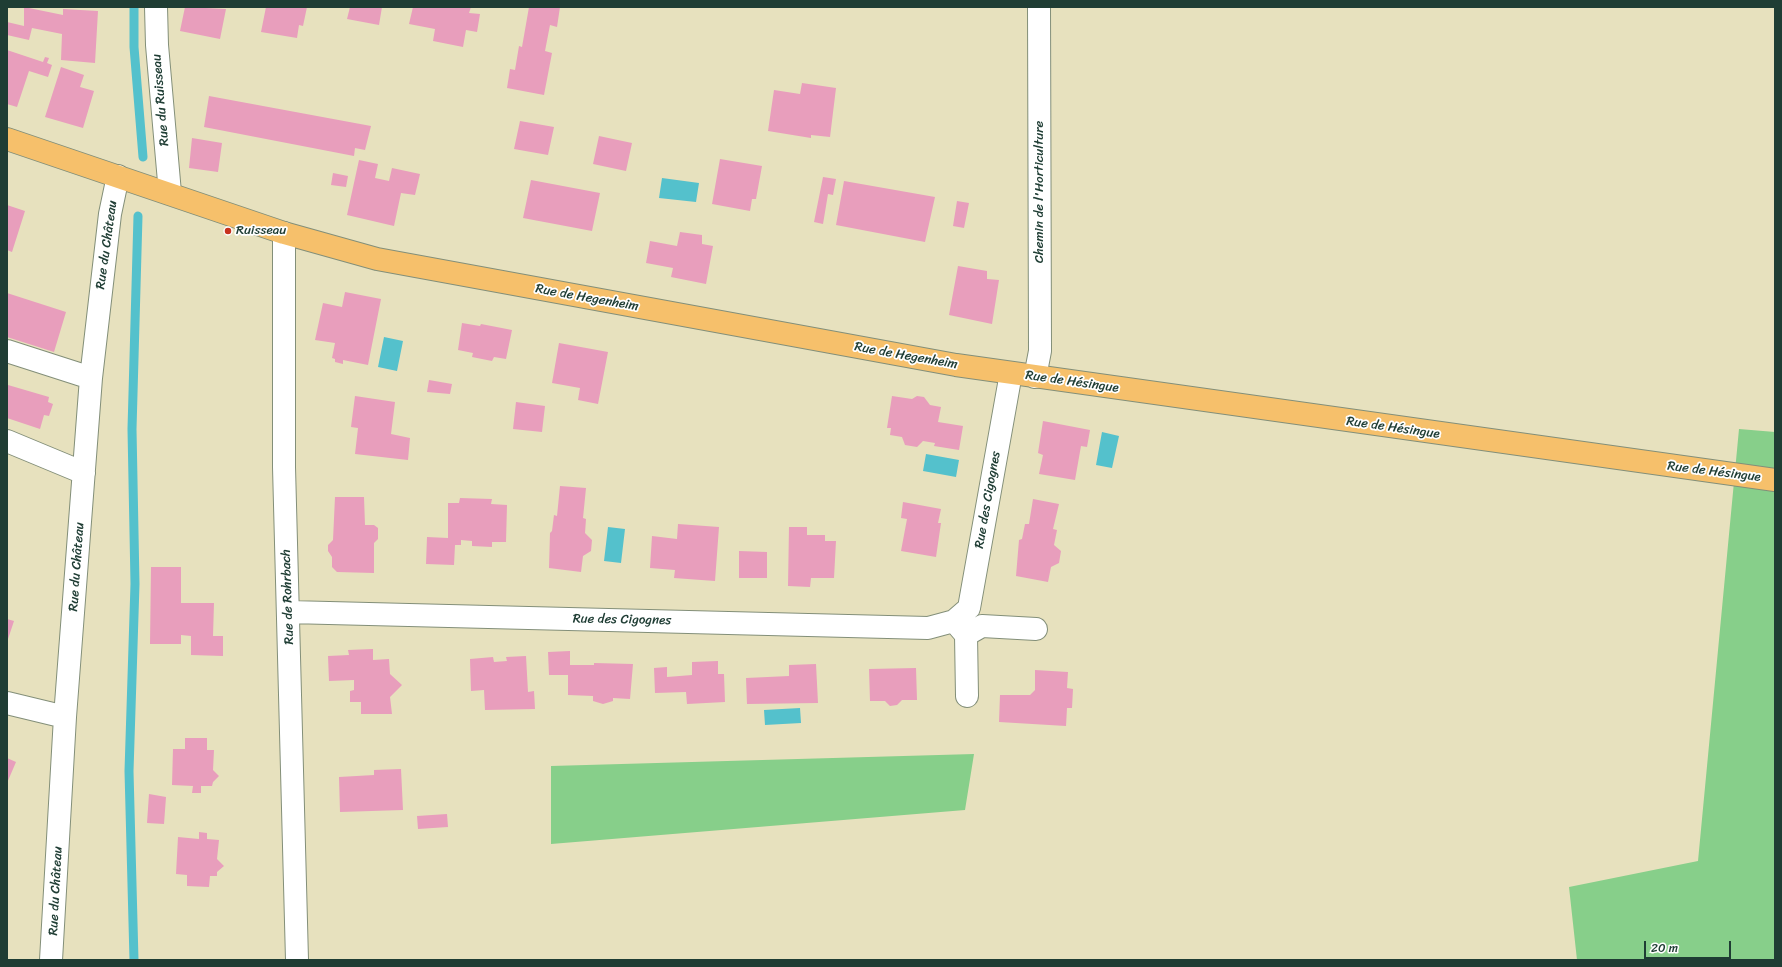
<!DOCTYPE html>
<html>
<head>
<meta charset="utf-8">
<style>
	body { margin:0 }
	#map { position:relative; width:1782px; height:967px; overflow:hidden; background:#e7e1be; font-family:Sriracha,sans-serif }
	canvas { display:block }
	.frame { position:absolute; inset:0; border:8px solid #1f3d34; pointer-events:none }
	.scale { position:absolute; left:1644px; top:941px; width:87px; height:18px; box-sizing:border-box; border:2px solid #1f3d34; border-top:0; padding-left:5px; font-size:12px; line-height:14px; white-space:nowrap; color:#1f3d34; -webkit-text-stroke:3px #fff; paint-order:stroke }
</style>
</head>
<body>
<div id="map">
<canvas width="1782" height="967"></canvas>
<div class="frame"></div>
<div class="scale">20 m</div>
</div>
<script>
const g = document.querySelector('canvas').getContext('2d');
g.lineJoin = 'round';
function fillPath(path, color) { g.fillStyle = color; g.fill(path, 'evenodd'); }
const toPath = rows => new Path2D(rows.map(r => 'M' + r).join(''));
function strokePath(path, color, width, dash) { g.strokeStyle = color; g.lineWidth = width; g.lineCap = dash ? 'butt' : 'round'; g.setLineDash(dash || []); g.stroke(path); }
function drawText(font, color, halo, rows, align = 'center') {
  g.font = font + ' Sriracha,sans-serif'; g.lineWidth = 3.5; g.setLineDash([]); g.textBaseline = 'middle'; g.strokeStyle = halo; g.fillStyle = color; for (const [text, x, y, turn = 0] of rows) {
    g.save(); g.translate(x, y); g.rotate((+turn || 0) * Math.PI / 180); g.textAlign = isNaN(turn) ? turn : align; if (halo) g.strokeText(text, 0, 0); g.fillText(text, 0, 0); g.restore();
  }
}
fillPath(toPath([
	[1739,429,1775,432,1775,960,1577,960,1569,887,1698,861],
	[974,754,965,810,551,844,551,766]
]), '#87cf8a');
fillPath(toPath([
	[662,178,699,183,696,202,659,198],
	[384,337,403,341,397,371,378,367],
	[1102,432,1119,436,1112,468,1096,465],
	[926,454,959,460,956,477,923,471],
	[608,527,625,529,621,563,604,561],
	[800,708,801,723,765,725,764,710]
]), '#54c1cc');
strokePath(toPath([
	[134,7,134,47,143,157],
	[134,960,129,771,135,584,132,429,138,216]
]), '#54c1cc', 9);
fillPath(toPath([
	[24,7,63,15,63,9,98,11,95,63,61,60,62,34,32,28,29,40,7,35,7,22,24,26],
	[185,7,226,9,220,39,180,31],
	[266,7,307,7,303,26,299,25,297,38,261,32],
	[350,7,382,7,379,25,347,19],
	[413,7,471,7,469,13,480,14,477,32,466,30,463,47,433,41,435,29,409,24],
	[529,7,560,7,557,27,550,25,545,51,552,53,544,95,507,88,510,69,515,70,519,46,522,47],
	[7,50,43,62,45,57,49,58,47,63,52,65,48,77,29,71,17,107,7,104],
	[61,67,84,75,80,87,94,91,83,128,45,117],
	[802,83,836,88,830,137,811,135,811,138,768,131,774,90,800,94],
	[209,96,371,126,365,150,355,148,354,156,204,127],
	[520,121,554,127,548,155,514,149],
	[599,136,632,143,626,171,593,164],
	[192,138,222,143,218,172,189,168],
	[720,159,762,166,756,199,752,199,750,211,712,204],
	[359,160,378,164,375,178,389,181,392,168,420,174,415,195,401,193,394,226,347,215],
	[333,173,348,176,346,187,331,185],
	[823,177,836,179,833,195,828,194,823,224,814,222],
	[531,180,600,193,592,231,523,218],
	[844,181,935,197,925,242,836,225],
	[957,201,969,203,964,228,953,226],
	[7,205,25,211,12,252,7,250],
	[680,232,702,235,702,244,713,246,706,284,671,277,673,268,646,263,650,241,677,246],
	[958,266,987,271,987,279,999,280,992,324,949,315],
	[345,292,381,299,368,365,343,360,343,364,335,362,335,359,332,358,335,343,315,340,323,303,342,307],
	[7,293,66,312,54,352,7,337],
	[462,323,480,326,481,324,512,330,506,359,494,357,492,361,472,357,473,353,458,350],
	[559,343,608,352,598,404,578,400,580,388,552,383],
	[429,380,452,384,450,394,427,392],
	[8,385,49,397,48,402,53,404,49,416,44,415,40,429,7,418],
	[355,396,395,402,391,434,410,438,408,460,355,454,358,428,351,427],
	[892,396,912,399,917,396,924,397,930,405,941,407,938,422,963,426,959,450,934,446,935,443,923,441,917,447,905,445,902,437,890,435,891,428,887,428],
	[516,402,545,406,542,432,513,429],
	[1043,421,1090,430,1087,447,1081,446,1075,480,1039,474,1043,455,1038,453],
	[560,486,586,488,583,518,586,519,585,533,592,540,591,551,583,556,581,572,549,568,550,533,552,531,554,515,557,516],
	[335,497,364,497,365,525,374,525,378,528,378,539,374,543,374,573,337,572,332,567,332,557,328,551,328,545,333,540],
	[460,498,492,499,491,504,507,505,506,542,492,542,492,547,472,546,472,541,461,540,461,545,455,545,454,565,426,564,427,537,448,538,448,503,459,503],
	[1033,499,1059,504,1053,529,1057,530,1054,545,1061,551,1059,563,1051,567,1048,582,1016,576,1019,540,1022,539,1025,524,1029,524],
	[903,502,941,509,938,523,941,523,936,557,901,551,907,519,901,518],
	[678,524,719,527,715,581,674,578,675,570,650,568,652,536,677,539],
	[789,527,807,527,807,535,825,535,825,541,836,541,834,578,811,578,810,587,788,586],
	[739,551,767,552,767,578,739,578],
	[151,567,181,567,181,603,214,603,213,636,223,636,223,656,191,655,191,636,181,635,181,644,150,644],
	[7,619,14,621,7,642],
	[373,649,373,660,389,659,390,674,402,685,390,697,392,714,361,714,361,702,350,702,350,691,354,690,354,680,329,681,328,656,349,655,348,650],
	[570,651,570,665,594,665,594,663,633,664,630,699,613,698,613,701,603,704,593,701,593,696,568,695,568,675,549,675,548,652],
	[526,656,528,692,534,691,535,709,485,710,484,690,471,691,470,659,493,657,494,662,507,661,506,657],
	[718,661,718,674,724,674,725,702,687,704,686,692,655,693,654,668,667,667,667,677,692,675,692,662],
	[816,664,818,703,747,704,746,678,789,676,789,665],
	[916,668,917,700,902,700,897,705,890,706,885,701,870,701,869,669],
	[1035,670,1068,672,1067,688,1073,689,1072,708,1067,708,1066,726,999,722,1000,695,1030,695,1035,690],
	[185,738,207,738,207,750,214,750,213,770,219,776,213,782,212,786,201,786,201,793,192,793,193,786,172,785,173,749,185,749],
	[7,758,16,762,7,783],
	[401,769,403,810,340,812,339,777,374,775,374,770],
	[149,794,166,797,164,824,147,823],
	[447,814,448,827,418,829,417,816],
	[199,832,207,833,207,839,219,840,217,859,224,866,217,872,217,876,210,876,209,887,187,886,187,875,176,874,178,837,199,839]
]), '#e89ebc');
const minor = toPath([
	[156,7,157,45,170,193],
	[284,233,284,467,297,960],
	[7,351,91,378],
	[1035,377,1040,351,1039,7],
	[7,441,84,473],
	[289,612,928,628,954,621,969,608,1011,373],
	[954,621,966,635,967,696],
	[966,635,982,626,1036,629],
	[7,703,65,717],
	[51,960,65,717,91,378,110,214,118,176]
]);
const major = toPath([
	[7,139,284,233,377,259,956,365,1775,480]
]);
strokePath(minor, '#838f79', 24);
strokePath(major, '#838f79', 24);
strokePath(minor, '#fff', 22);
strokePath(major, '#f6c06b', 22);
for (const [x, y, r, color] of [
	[228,231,4,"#c8321e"]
]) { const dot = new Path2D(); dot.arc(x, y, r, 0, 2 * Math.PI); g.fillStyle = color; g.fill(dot); strokePath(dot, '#fff', 1.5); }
drawText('13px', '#1f3d34', '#fff', [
	["Rue du Ruisseau",161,100,-95],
	["Chemin de l'Horticulture",1040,192,-90],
	["Rue du Château",107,245,-82],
	["Rue de Hegenheim",587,298,10],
	["Rue de Hegenheim",906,356,10],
	["Rue de Hésingue",1072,382,8],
	["Rue de Hésingue",1393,428,8],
	["Rue de Hésingue",1714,472,7],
	["Rue des Cigognes",988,500,-80],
	["Rue du Château",77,567,-86],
	["Rue de Rohrbach",288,597,-92],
	["Rue des Cigognes",622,620,1],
	["Rue du Château",56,891,-87]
]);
drawText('13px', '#1f3d34', '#fff', [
	["Ruisseau",236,231]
], 'left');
</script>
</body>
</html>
